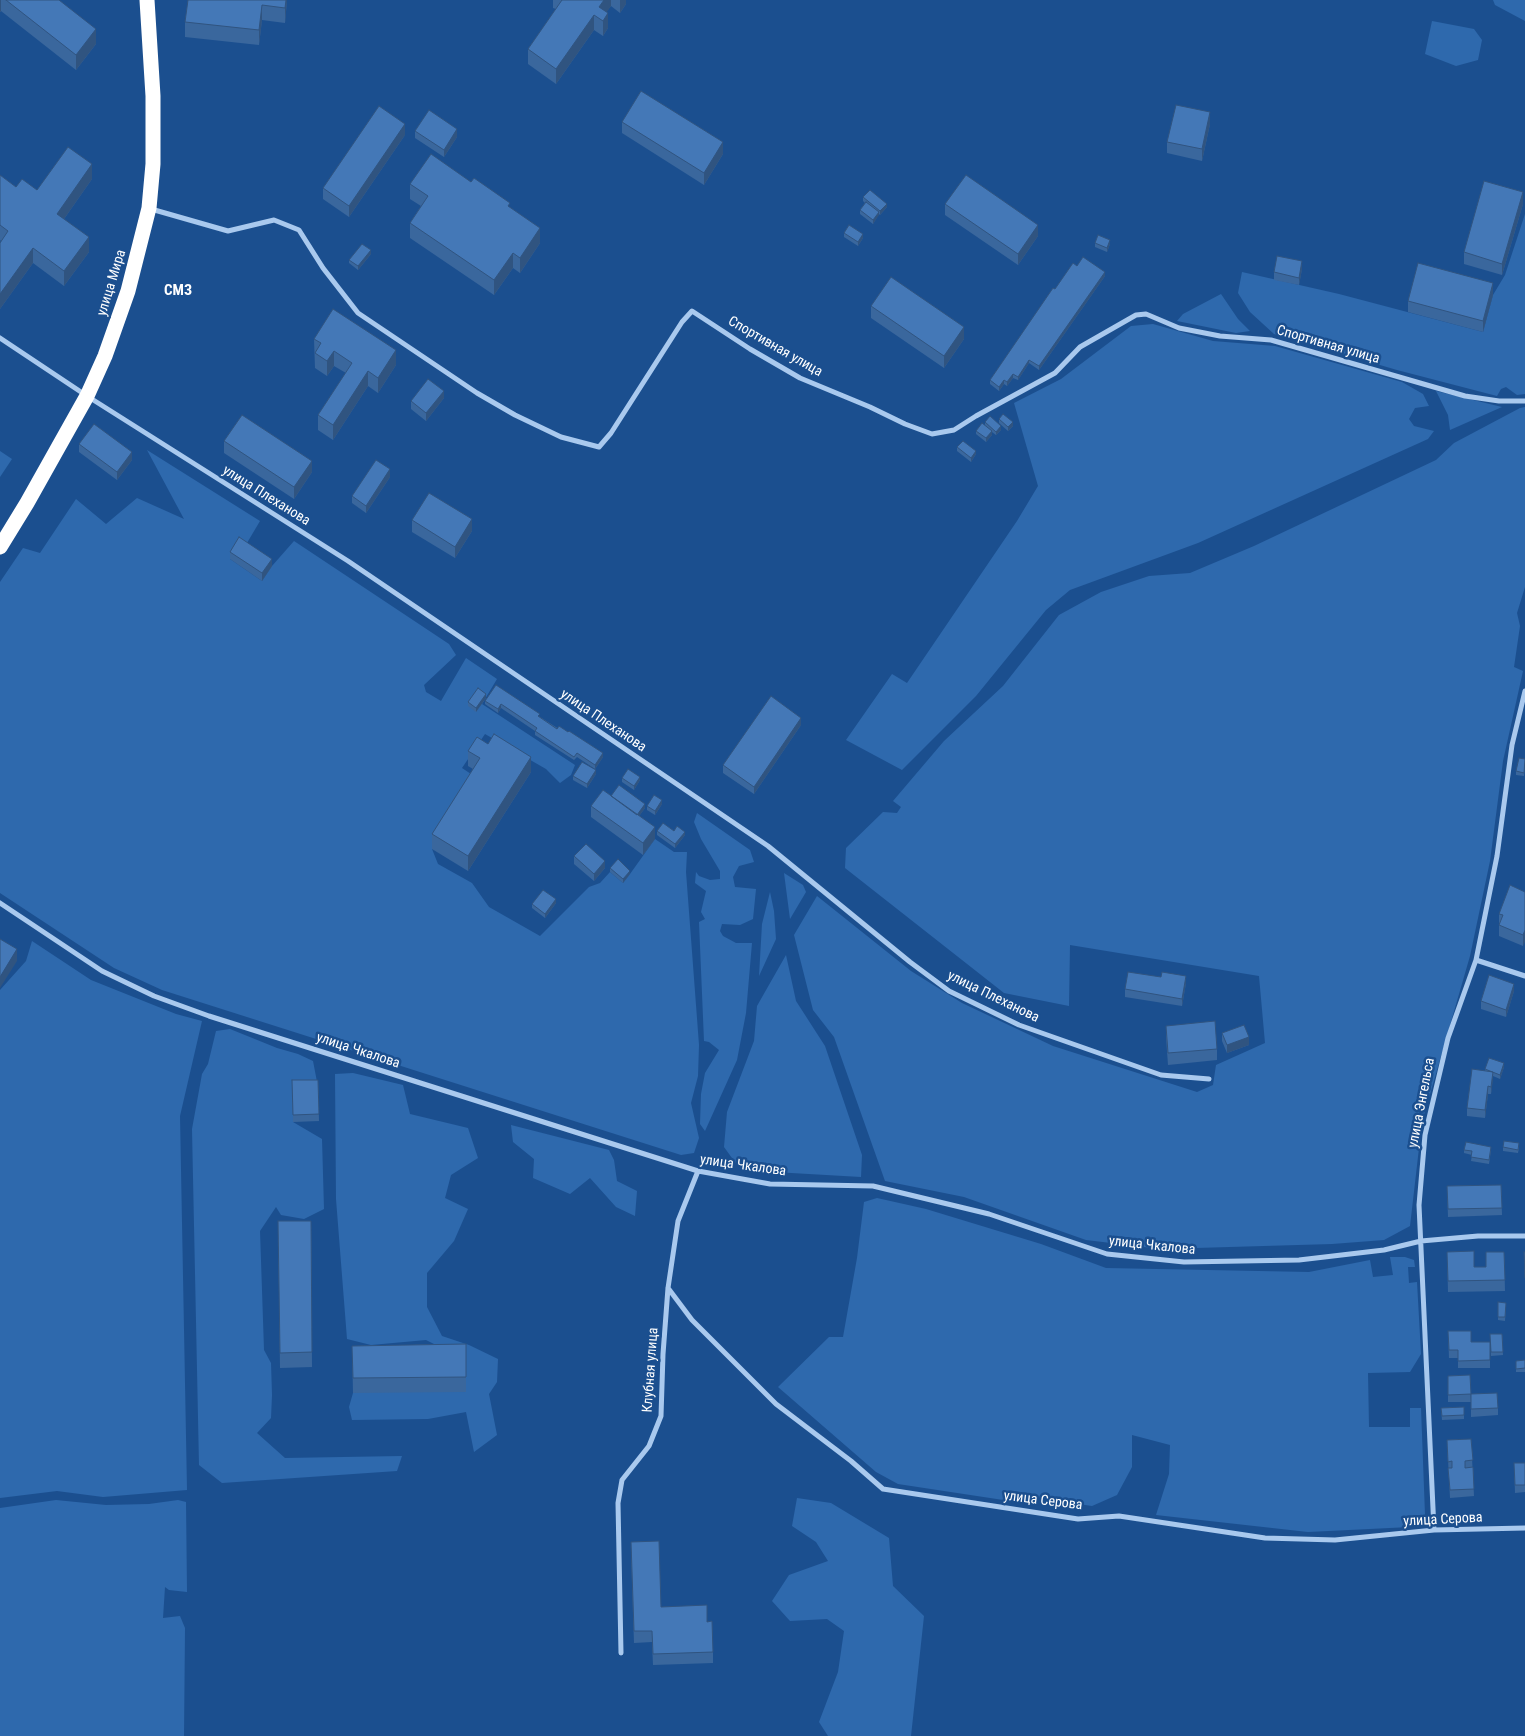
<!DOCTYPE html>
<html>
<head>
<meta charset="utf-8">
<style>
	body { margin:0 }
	canvas { display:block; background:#1b4f8f }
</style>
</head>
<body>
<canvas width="1525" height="1736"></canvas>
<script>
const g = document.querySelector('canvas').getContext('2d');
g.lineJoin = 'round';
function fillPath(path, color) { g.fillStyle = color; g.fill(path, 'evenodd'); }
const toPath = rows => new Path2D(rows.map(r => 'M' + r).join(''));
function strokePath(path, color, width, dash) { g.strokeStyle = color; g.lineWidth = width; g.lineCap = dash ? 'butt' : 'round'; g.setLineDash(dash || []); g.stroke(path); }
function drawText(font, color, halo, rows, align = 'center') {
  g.font = font + ' "Roboto Condensed",sans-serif'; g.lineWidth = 5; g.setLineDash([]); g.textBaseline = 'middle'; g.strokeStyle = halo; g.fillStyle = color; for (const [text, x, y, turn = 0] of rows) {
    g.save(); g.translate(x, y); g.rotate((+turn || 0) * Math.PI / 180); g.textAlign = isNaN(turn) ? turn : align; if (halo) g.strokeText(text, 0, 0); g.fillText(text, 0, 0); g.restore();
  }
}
fillPath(toPath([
	[1493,0,1525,0,1525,21,1495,5],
	[1432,21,1474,29,1482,40,1478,60,1456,66,1425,54],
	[1525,214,1525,394,1517,395,1506,387,1501,389,1497,396,1397,370,1274,334,1250,312,1238,293,1242,272,1339,294,1483,332,1493,295,1505,275],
	[1221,294,1238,319,1250,331,1236,333,1177,321,1183,314],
	[1153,324,1213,341,1275,346,1402,382,1423,394,1429,406,1415,408,1409,419,1414,426,1434,431,1428,439,1198,543,1070,590,1046,610,976,696,902,770,846,740,892,674,907,683,1017,521,1038,486,1014,403,1061,379,1131,326],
	[1436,391,1502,407,1450,430,1448,415],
	[1525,407,1525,587,1517,613,1520,626,1514,667,1523,671,1503,761,1490,861,1470,956,1422,1122,1410,1226,1384,1240,1332,1244,1161,1249,1086,1240,964,1197,885,1181,834,1037,813,1010,794,935,817,896,911,971,962,1003,1053,1046,1197,1092,1213,1085,1216,1065,1265,1043,1259,976,1070,945,1069,1006,1004,993,845,868,846,848,883,812,897,813,901,807,893,801,944,741,1003,686,1059,615,1101,592,1149,576,1190,573,1254,546,1436,460,1454,443,1520,408],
	[147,450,260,521,244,548,230,559,262,581,272,566,294,541,449,644,456,655,424,685,426,692,441,701,466,658,497,679,482,704,575,765,571,775,560,783,546,769,485,734,462,768,471,774,432,849,438,864,472,883,489,907,540,936,589,887,600,883,610,872,623,883,630,874,655,839,674,852,687,852,686,872,699,1045,698,1076,691,1103,699,1138,694,1153,681,1155,162,990,114,968,0,893,0,582,23,548,40,553,76,499,106,524,137,498,184,519],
	[0,451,12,459,0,477],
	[697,813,750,850,754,862,739,866,733,877,735,887,756,889,753,919,740,925,722,924,720,931,723,936,736,943,752,943,746,1013,737,1060,705,1131,700,1124,701,1094,705,1073,719,1050,709,1042,704,1041,699,922,705,919,701,912,706,891,695,883,696,872,699,876,710,880,720,879,720,871,701,839,694,822],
	[784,873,803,885,806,892,790,919],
	[770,892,774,911,776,939,759,976,762,924],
	[32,941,91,980,176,1014,202,1021,180,1116,187,1490,103,1497,57,1491,0,1498,0,990,26,961],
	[786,955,796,1001,825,1046,862,1155,861,1177,774,1172,737,1165,724,1147,727,1112,754,1041,757,1006],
	[230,1029,277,1048,298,1054,313,1061,318,1087,293,1122,322,1139,324,1209,304,1219,281,1215,276,1207,260,1231,264,1350,271,1363,272,1395,271,1418,257,1433,285,1458,402,1456,397,1471,222,1483,199,1465,192,1129,202,1074,208,1064,216,1031],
	[353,1073,403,1085,410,1114,468,1128,478,1158,451,1175,445,1198,468,1209,454,1241,427,1273,427,1307,442,1336,469,1345,498,1359,497,1382,489,1394,497,1435,474,1452,466,1412,428,1419,352,1420,349,1407,353,1393,466,1360,426,1340,371,1345,347,1339,336,1199,335,1074],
	[511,1125,609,1150,614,1160,617,1181,637,1191,635,1216,616,1207,590,1178,570,1194,533,1178,534,1159,513,1142],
	[877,1198,926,1209,1041,1244,1106,1268,1309,1272,1370,1260,1373,1277,1393,1275,1390,1257,1405,1257,1414,1260,1415,1267,1408,1267,1409,1283,1417,1282,1421,1354,1410,1372,1368,1373,1369,1427,1410,1427,1410,1408,1421,1408,1425,1515,1410,1527,1308,1532,1156,1515,1169,1474,1170,1445,1132,1435,1132,1467,1117,1495,1092,1506,1038,1498,1023,1503,898,1484,876,1472,778,1387,829,1337,843,1337,857,1258,864,1202],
	[797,1498,831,1503,889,1538,893,1586,924,1616,911,1736,828,1736,819,1722,838,1672,844,1631,827,1619,790,1621,772,1601,789,1575,828,1561,816,1542,792,1526],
	[56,1500,106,1505,149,1504,178,1500,186,1502,187,1592,169,1590,165,1587,163,1618,180,1616,185,1628,184,1736,0,1736,0,1508]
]), '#2e69ad');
strokePath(toPath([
	[151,209,228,231,274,220,299,230,323,268,358,313,477,393,515,415,561,437,599,447,611,433,682,322,692,311,750,349,800,378,870,407,905,424,932,434,954,430,976,416,1055,373,1080,347,1136,315,1146,314,1179,328,1220,336,1271,340,1465,396,1499,401,1525,401],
	[0,338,87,396,348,561,768,846,910,962,949,991,1019,1025,1161,1075,1209,1079],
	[0,903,102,971,154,996,209,1016,698,1171,770,1184,873,1186,989,1214,1107,1254,1184,1262,1299,1260,1384,1250,1421,1241,1478,1236,1525,1236],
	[1476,960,1525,976],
	[668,1288,692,1320,776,1404,851,1461,883,1489,1078,1519,1119,1516,1265,1538,1335,1540,1434,1530,1525,1528],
	[1434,1530,1419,1205,1425,1135,1448,1038,1476,960,1497,856,1512,745,1525,691],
	[621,1653,618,1503,622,1480,649,1446,661,1416,663,1354,668,1288,678,1221,698,1171]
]), '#a9c9ee', 5);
strokePath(toPath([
	[0,547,27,503,87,396,105,356,128,291,149,208,153,164,153,96,147,0]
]), '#fff', 15);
fillPath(toPath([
	[0,0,59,0,96,44,76,70,1,11,0,12],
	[287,0,285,23,262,20,259,45,185,37,185,22],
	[553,0,626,0,626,4,620,13,611,6,606,12,608,28,603,36,594,30,556,84,528,64,528,49,556,9,553,8],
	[622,122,723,154,704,185,622,133],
	[1210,124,1202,161,1167,153,1167,142],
	[415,131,457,137,444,157,415,138],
	[405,135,349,217,323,199,323,188],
	[0,175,16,187,37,190,92,179,64,219,89,252,64,286,33,263,0,309,0,243,1,241,0,240],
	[410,184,510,208,540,243,520,273,513,268,494,295,410,238,410,223,421,206,410,199],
	[863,197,887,207,880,215,879,214,873,224,860,214,860,210,865,203,863,201],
	[945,204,1038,236,1018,265,945,215],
	[1523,204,1502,275,1464,264,1464,252],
	[844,233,863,238,858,246,844,237],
	[1095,243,1110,244,1107,252,1095,247],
	[371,254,358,270,349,263,349,260],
	[1077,266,1105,276,1039,370,1029,363,1018,380,1013,378,1007,386,1004,384,999,391,990,384,990,380,1055,289],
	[1302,269,1299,285,1274,280,1274,272],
	[1493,295,1483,332,1408,312,1408,301],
	[871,306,964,339,944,368,871,318],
	[314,339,396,365,378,393,368,386,333,440,318,430,318,415,346,373,334,366,327,376,315,368],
	[444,398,426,421,411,409,411,401],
	[999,419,1013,426,1008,431,999,423],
	[985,422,1001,430,996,435,992,432,992,435,986,442,976,434,976,431,985,426],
	[224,441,312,472,294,499,224,453],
	[79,444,132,460,117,480,79,452],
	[957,447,976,454,971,462,957,451],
	[390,477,366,513,352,503,352,496],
	[412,520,472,531,455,558,412,532],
	[230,552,272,566,262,581,230,559],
	[496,685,540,717,603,757,595,769,577,757,574,760,535,735,535,731,501,708,498,713,485,704,485,701],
	[486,698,476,712,468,706,468,702],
	[801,725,754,794,723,773,723,765],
	[468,751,531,772,468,871,432,849,432,834,473,769,468,766],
	[1525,759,1524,776,1516,775,1516,771],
	[596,774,587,788,573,780,573,776],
	[622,778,640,780,634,790,622,782],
	[611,796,645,808,639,816,655,839,643,855,591,817,591,806],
	[662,804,655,815,647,810,647,806],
	[657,831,674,831,685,835,675,848,657,835],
	[574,856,605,868,594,881,574,864],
	[610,868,630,874,623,883,610,872],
	[1525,892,1523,946,1499,936,1499,914],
	[556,903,545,918,532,908,532,904],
	[1186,983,1182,1006,1125,997,1125,989],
	[1514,991,1506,1017,1481,1009,1481,1001],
	[1166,1026,1217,1049,1217,1060,1168,1065,1166,1037],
	[1222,1033,1249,1045,1227,1053,1222,1041],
	[1504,1067,1500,1079,1493,1076,1491,1094,1488,1094,1485,1118,1467,1116,1467,1108,1485,1071,1485,1069],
	[292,1080,318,1080,319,1121,293,1122],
	[1503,1147,1519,1147,1518,1153,1503,1151],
	[1464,1150,1491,1150,1489,1164,1471,1161,1472,1155,1464,1153],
	[1501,1185,1502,1215,1448,1217,1447,1186],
	[278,1221,311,1221,312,1367,280,1368],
	[1447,1252,1474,1267,1486,1267,1504,1252,1505,1291,1448,1292],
	[1498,1302,1506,1303,1505,1321,1498,1320],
	[1448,1331,1471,1342,1490,1342,1490,1368,1458,1368,1458,1358,1449,1358],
	[1490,1334,1502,1334,1503,1355,1491,1356],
	[466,1344,466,1392,353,1393,352,1346],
	[1525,1360,1525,1372,1516,1372,1516,1361],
	[1470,1375,1471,1402,1448,1402,1448,1376],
	[1471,1394,1498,1408,1498,1415,1471,1417],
	[1441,1408,1464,1415,1464,1419,1442,1420],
	[1471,1439,1474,1496,1450,1498,1447,1440],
	[1514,1463,1525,1463,1525,1492,1515,1493],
	[631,1553,661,1607,707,1622,713,1652,713,1663,653,1665,652,1642,634,1643]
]), '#3a679d');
fillPath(toPath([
	[0,0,1,0,1,11,0,12],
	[286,0,287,0,285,23,285,8],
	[604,0,611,0,611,6,601,20,599,7],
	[620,0,626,0,626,4,620,13],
	[262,5,262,20,259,45,259,30],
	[608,13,608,28,603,36,603,21],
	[594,15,594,30,556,84,556,69],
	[96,29,96,44,76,70,76,55],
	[1210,112,1210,124,1202,161,1202,149],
	[405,124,405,135,349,217,349,206],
	[457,129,457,137,444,157,444,150],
	[723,142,723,154,704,185,704,173],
	[92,164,92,179,57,229,57,214],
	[1523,192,1523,204,1502,275,1502,264],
	[887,204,887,207,880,215,880,211],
	[879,212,879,215,873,224,873,220],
	[1038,225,1038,236,1018,265,1018,254],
	[540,228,540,243,520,273,520,258],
	[863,234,863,238,858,246,858,242],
	[89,237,89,252,64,286,64,271],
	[1110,240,1110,244,1107,252,1107,248],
	[33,248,33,263,0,309,0,294],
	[371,250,371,254,358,270,358,266],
	[513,253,513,268,494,295,494,280],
	[1302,261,1302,269,1299,285,1299,278],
	[1105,272,1105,276,1039,370,1039,366],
	[1493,283,1493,295,1483,332,1483,321],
	[964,327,964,339,944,368,944,356],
	[396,350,396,365,378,393,378,378],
	[334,351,334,366,327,376,327,361],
	[1029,360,1029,363,1018,380,1018,377],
	[368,371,368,386,333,440,333,425],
	[1013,374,1013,378,1007,386,1007,382],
	[1004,380,1004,384,999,391,999,387],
	[444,391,444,398,426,421,426,413],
	[1013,422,1013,426,1008,431,1008,427],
	[1001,426,1001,430,996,435,996,432],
	[992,431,992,435,986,442,986,438],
	[976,451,976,454,971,462,971,458],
	[132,452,132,460,117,480,117,472],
	[312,461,312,472,294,499,294,487],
	[390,469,390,477,366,513,366,506],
	[472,519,472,531,455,558,455,547],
	[272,559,272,566,262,581,262,573],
	[486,694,486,698,476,712,476,708],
	[501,704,501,708,498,713,498,709],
	[801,718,801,725,754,794,754,787],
	[603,753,603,757,595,769,595,765],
	[531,757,531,772,468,871,468,856],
	[596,770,596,774,587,788,587,784],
	[640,777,640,780,634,790,634,786],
	[662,800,662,804,655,815,655,811],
	[645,804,645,808,637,819,637,815],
	[655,827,655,839,643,855,643,843],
	[685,832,685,835,675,848,675,844],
	[605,861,605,868,594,881,594,874],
	[630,871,630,874,623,883,623,879],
	[556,899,556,903,545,918,545,914],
	[1525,930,1525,942,1523,946,1523,935],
	[17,949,17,961,0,988,0,977],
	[1186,976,1186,983,1182,1006,1182,999],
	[1514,984,1514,991,1506,1017,1506,1010],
	[1249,1037,1249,1045,1227,1053,1227,1045],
	[1504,1063,1504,1067,1500,1079,1500,1075],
	[1493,1072,1493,1080,1491,1094,1491,1087],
	[1488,1086,1488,1094,1485,1118,1485,1110]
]), '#305480');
const building = toPath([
	[6,0,59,0,96,29,76,55,6,0],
	[188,0,286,0,285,8,262,5,259,30,185,22,188,0],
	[562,0,604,0,599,7,608,13,603,21,594,15,556,69,528,49,562,0],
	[641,91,723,142,704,173,622,122,641,91],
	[1176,105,1210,112,1202,149,1167,142,1176,105],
	[379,106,405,124,349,206,323,188,379,106],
	[429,110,457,129,444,150,415,131,429,110],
	[68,147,92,164,57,214,89,237,64,271,33,248,0,294,0,243,8,231,0,225,0,175,16,187,22,179,37,190,68,147],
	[431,154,471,182,474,178,510,203,508,206,540,228,520,258,513,253,494,280,410,223,428,196,410,184,431,154],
	[966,175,1038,225,1018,254,945,204,966,175],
	[1484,181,1523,192,1502,264,1464,252,1484,181],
	[870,190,887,204,880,211,863,197,870,190],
	[866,202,879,212,873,220,860,210,866,202],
	[849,225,863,234,858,242,844,233,849,225],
	[1098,235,1110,240,1107,248,1095,243,1098,235],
	[362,244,371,250,358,266,349,260,362,244],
	[1277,256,1302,261,1299,278,1274,272,1277,256],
	[1083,257,1105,272,1039,366,1029,360,1018,377,1013,374,1007,382,1004,380,999,387,990,380,1053,288,1055,289,1073,263,1077,266,1083,257],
	[1418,263,1493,283,1483,321,1408,301,1418,263],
	[891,277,964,327,944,356,871,306,891,277],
	[333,309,396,350,378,378,368,371,333,425,318,415,352,363,334,351,327,361,315,353,321,343,314,339,333,309],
	[428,379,444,391,426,413,411,401,428,379],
	[1003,414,1013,422,1008,427,999,419,1003,414],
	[242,415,312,461,294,487,224,441,242,415],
	[990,416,1001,426,996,432,985,422,990,416],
	[982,423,992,431,986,438,976,431,982,423],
	[94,424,132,452,117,472,79,444,94,424],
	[963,441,976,451,971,458,957,447,963,441],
	[376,460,390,469,366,506,352,496,376,460],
	[429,493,472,519,455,547,412,520,429,493],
	[239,537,272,559,262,573,230,552,239,537],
	[496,685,540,714,538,716,557,729,559,726,568,732,569,731,603,753,595,765,577,753,574,757,535,731,537,728,501,704,498,709,485,701,496,685],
	[478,688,486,694,476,708,468,702,478,688],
	[771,696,801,718,754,787,723,765,771,696],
	[494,734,531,757,468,856,432,834,480,758,468,751,477,737,488,744,494,734],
	[1519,758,1525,759,1524,773,1516,771,1519,758],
	[582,762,596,770,587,784,573,776,582,762],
	[628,769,640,777,634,786,622,778,628,769],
	[619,785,645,804,637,815,611,796,619,785],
	[603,790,655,827,643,843,591,806,603,790],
	[654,795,662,800,655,811,647,806,654,795],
	[663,823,674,831,677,826,685,832,675,844,657,831,663,823],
	[586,844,605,861,594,874,574,856,586,844],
	[618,859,630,871,623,879,610,868,618,859],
	[1510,885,1525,892,1525,930,1523,935,1499,925,1503,915,1499,914,1510,885],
	[543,890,556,899,545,914,532,904,543,890],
	[0,939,17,949,0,977,0,939],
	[1128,972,1161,977,1162,972,1186,976,1182,999,1125,989,1128,972],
	[1489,975,1514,984,1506,1010,1481,1001,1489,975],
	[1215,1021,1217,1049,1168,1053,1166,1026,1215,1021],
	[1244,1025,1249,1037,1227,1045,1222,1033,1244,1025],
	[1489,1058,1504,1063,1500,1075,1485,1069,1489,1058],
	[1472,1069,1493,1072,1491,1087,1488,1086,1485,1110,1467,1108,1472,1069],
	[292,1080,318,1080,319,1114,293,1115,292,1080],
	[1504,1141,1519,1143,1518,1150,1503,1147,1504,1141],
	[1466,1142,1491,1147,1489,1160,1471,1157,1472,1151,1464,1150,1466,1142],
	[1501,1185,1502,1208,1448,1209,1447,1186,1501,1185],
	[278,1221,311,1221,312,1352,280,1353,278,1221],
	[1474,1251,1474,1267,1486,1267,1486,1252,1504,1252,1505,1280,1448,1281,1447,1252,1474,1251],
	[1524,1252,1525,1252,1525,1278,1524,1252],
	[1498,1302,1506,1303,1505,1317,1498,1317,1498,1302],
	[1448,1331,1471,1331,1471,1342,1490,1342,1490,1360,1458,1361,1458,1350,1449,1350,1448,1331],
	[1490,1334,1502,1334,1503,1352,1491,1352,1490,1334],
	[466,1344,466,1377,353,1378,352,1346,466,1344],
	[1525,1360,1525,1368,1516,1369,1516,1361,1525,1360],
	[1470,1375,1471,1394,1448,1395,1448,1376,1470,1375],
	[1497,1393,1498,1408,1471,1409,1471,1394,1497,1393],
	[1464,1407,1464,1415,1442,1416,1441,1408,1464,1407],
	[1471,1439,1473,1460,1465,1461,1465,1468,1473,1467,1474,1489,1450,1490,1448,1468,1452,1468,1452,1461,1448,1462,1447,1440,1471,1439],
	[1514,1463,1525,1463,1525,1485,1515,1485,1514,1463],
	[659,1541,661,1607,707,1605,707,1622,712,1621,713,1652,653,1654,652,1631,634,1631,631,1542,659,1541]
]);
fillPath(building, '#4478b7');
strokePath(building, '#305480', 1);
drawText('14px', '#fff', '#1b4f8f', [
	["улица Мира",112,283,-73],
	["Спортивная улица",1328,345,16],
	["Спортивная улица",775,347,30],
	["улица Плеханова",266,496,32],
	["улица Плеханова",603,721,34],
	["улица Плеханова",993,997,26],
	["улица Чкалова",358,1051,18],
	["улица Энгельса",1422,1103,-79],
	["улица Чкалова",743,1166,8],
	["улица Чкалова",1152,1246,6],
	["Клубная улица",651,1370,-86],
	["улица Серова",1043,1501,7],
	["улица Серова",1443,1520,-3]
]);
drawText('bold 15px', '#fff', '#1b4f8f', [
	["СМЗ",178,291]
]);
</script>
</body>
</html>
